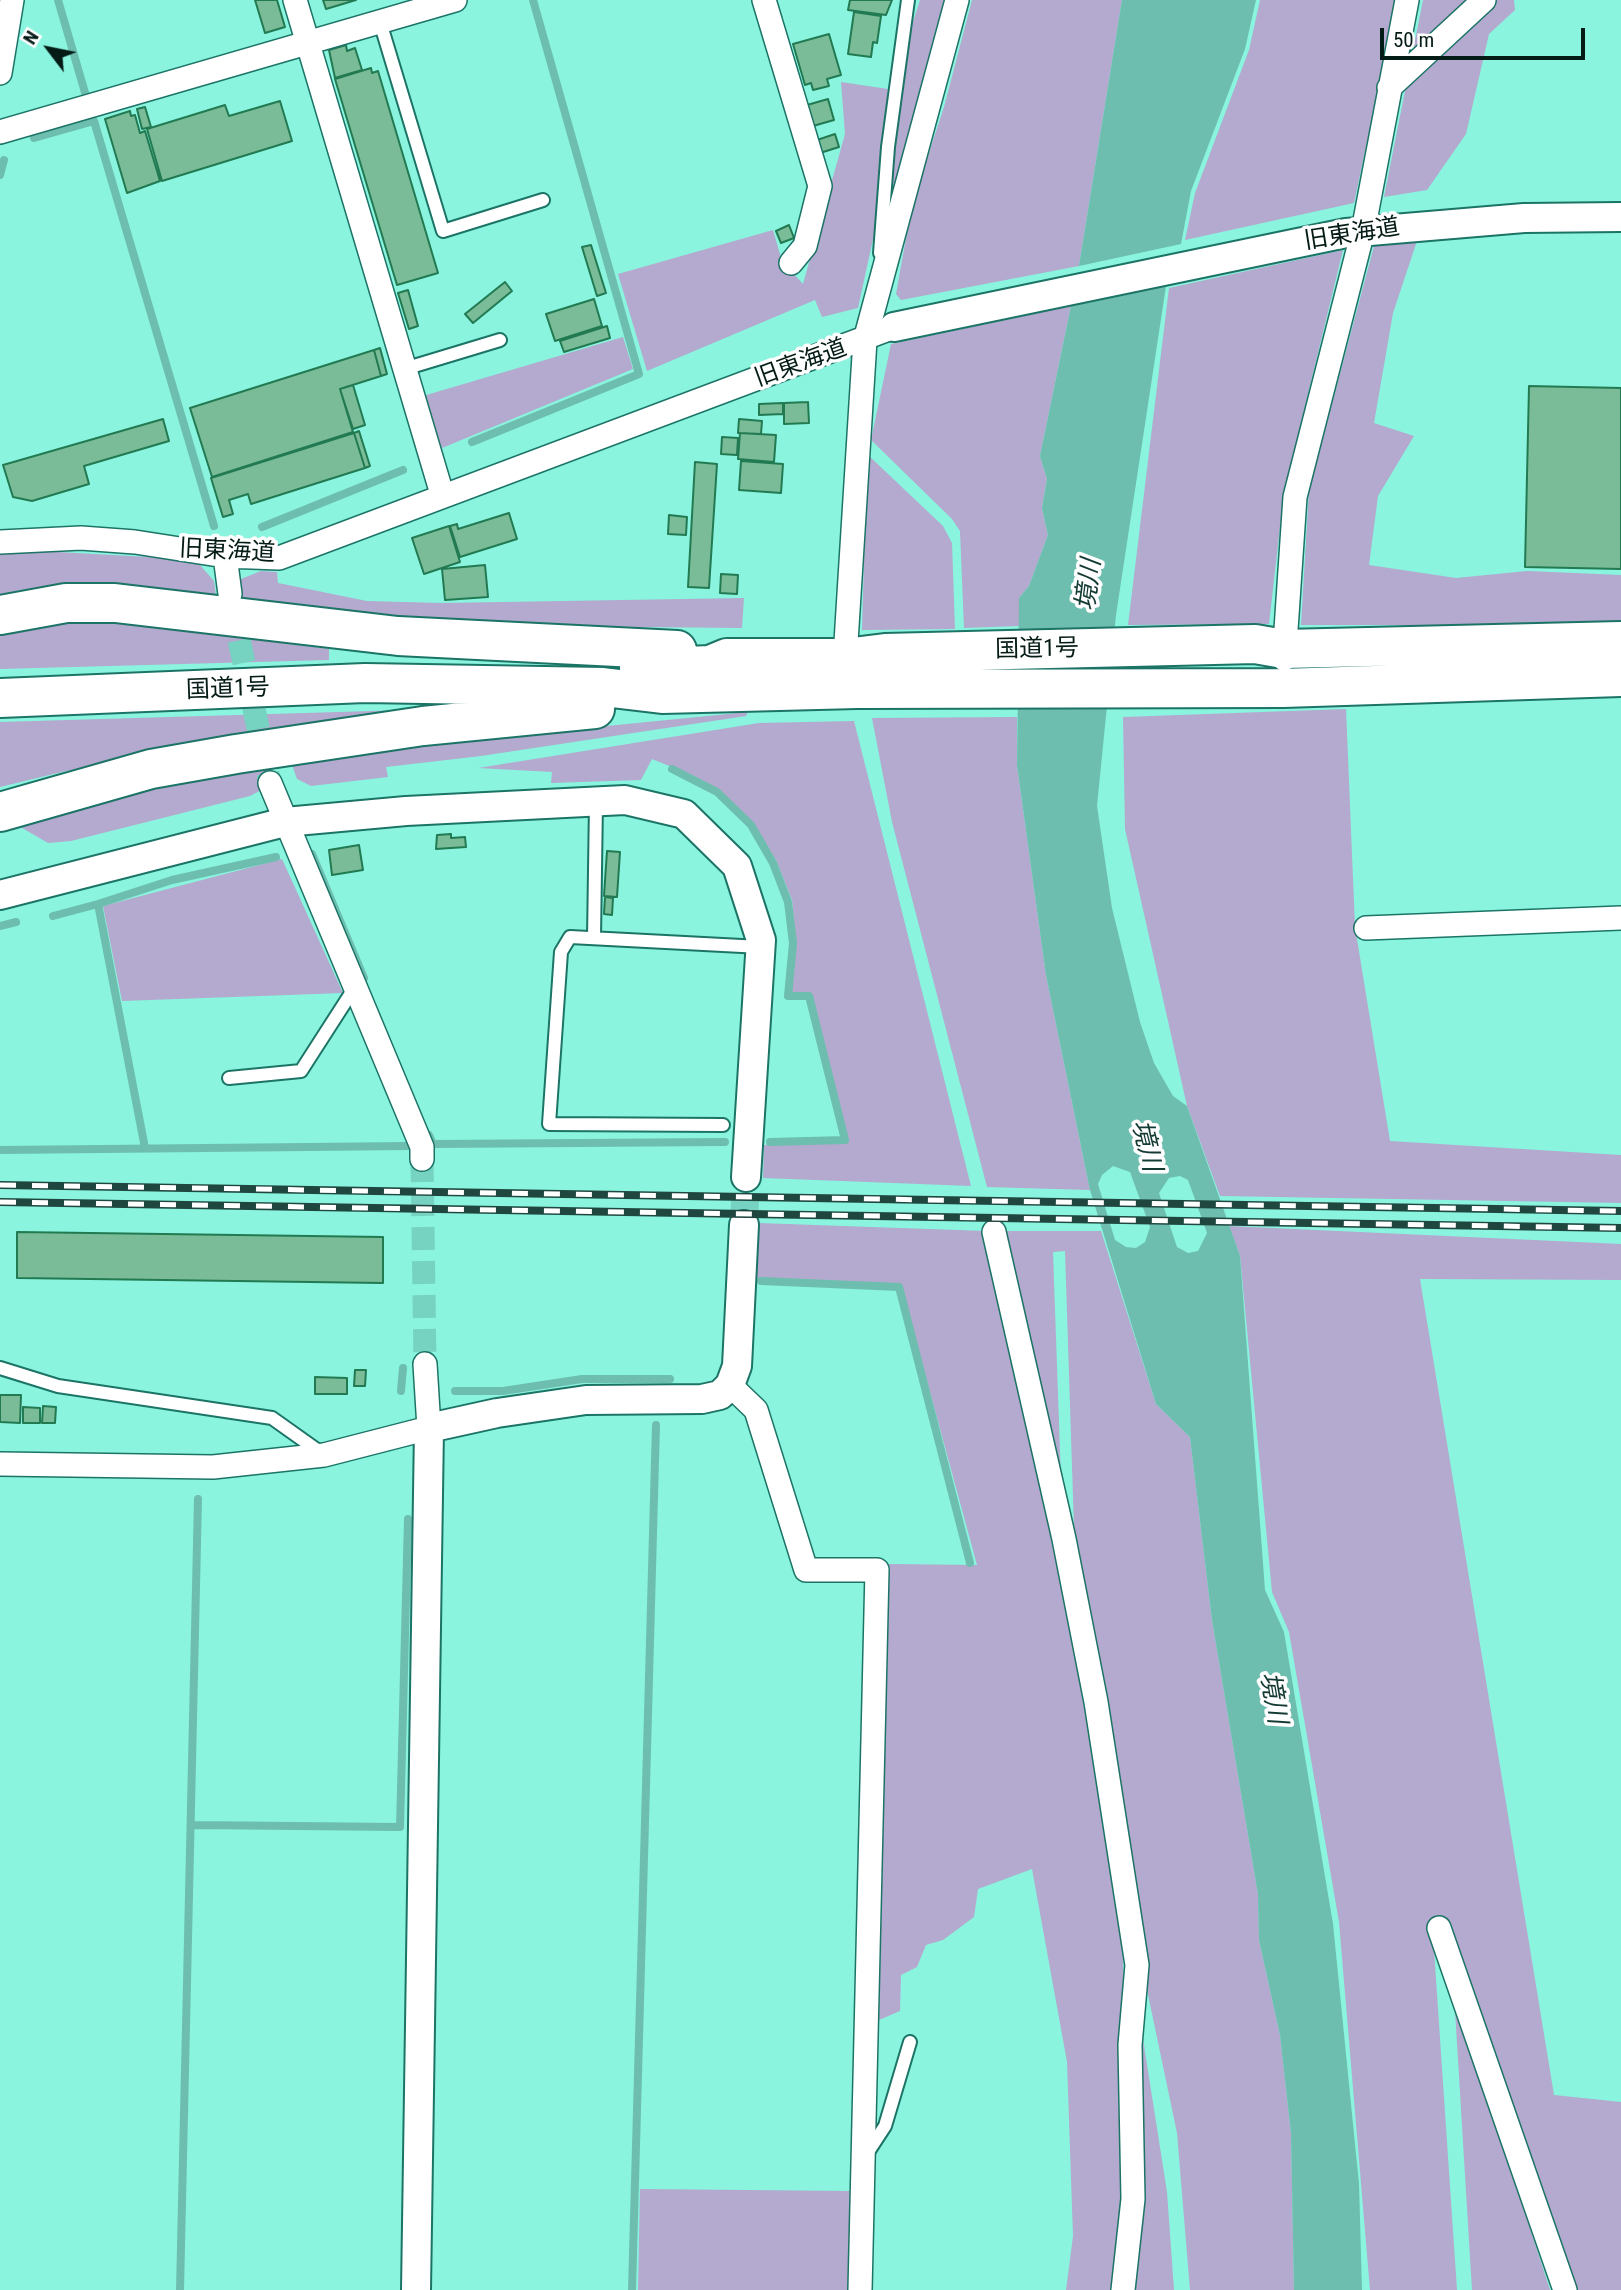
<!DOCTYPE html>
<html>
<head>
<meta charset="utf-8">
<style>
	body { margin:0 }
	#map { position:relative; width:1621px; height:2290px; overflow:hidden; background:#8af4df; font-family:"Roboto Condensed",sans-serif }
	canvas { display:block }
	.north { position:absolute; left:14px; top:14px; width:70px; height:70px; -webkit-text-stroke:5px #fefefe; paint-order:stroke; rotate:302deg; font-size:19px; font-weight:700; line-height:28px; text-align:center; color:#041b16 }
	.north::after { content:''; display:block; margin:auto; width:24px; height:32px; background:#041b16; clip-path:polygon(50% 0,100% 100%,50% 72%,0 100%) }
	.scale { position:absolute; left:1380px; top:28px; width:205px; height:32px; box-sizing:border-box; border:4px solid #041b16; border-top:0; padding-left:9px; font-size:21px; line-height:24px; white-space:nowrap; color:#041b16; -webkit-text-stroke:5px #fefefe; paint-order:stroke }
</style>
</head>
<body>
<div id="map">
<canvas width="1621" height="2290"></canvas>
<div class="north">N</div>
<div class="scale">50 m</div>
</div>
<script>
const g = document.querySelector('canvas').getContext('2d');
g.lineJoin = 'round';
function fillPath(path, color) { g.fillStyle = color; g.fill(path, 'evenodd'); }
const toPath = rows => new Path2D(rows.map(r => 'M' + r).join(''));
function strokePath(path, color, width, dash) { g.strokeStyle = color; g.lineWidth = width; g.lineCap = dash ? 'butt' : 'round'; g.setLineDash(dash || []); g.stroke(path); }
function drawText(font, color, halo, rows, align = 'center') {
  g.font = font + ' "Roboto Condensed","Noto Sans JP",sans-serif'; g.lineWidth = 7; g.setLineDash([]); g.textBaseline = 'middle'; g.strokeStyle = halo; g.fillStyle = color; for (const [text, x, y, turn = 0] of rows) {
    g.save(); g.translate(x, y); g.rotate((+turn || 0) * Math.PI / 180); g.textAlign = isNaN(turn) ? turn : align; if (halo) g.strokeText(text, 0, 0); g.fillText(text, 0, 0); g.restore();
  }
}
fillPath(toPath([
	[920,0,947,0,888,214,904,50],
	[972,0,1122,0,1079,266,901,300,896,294,912,204,944,107],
	[1260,0,1397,0,1354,203,1185,240,1195,193,1249,50],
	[1423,0,1514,0,1515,10,1489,34,1466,134,1427,190,1384,197],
	[841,82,888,89,875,230,858,308,822,317,815,300,647,371,618,274,773,230,782,261,803,284,845,134],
	[1420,232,1393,313,1374,423,1414,436,1378,496,1369,565,1456,578,1527,571,1621,575,1621,621,1550,625,1301,625,1309,490,1374,246],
	[1343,250,1284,492,1269,624,1128,625,1169,288],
	[1071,306,1040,456,1047,479,1042,508,1048,535,1029,586,1019,598,1019,626,964,628,960,531,952,519,871,440,891,344],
	[623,337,633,369,442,448,423,396],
	[867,454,943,526,952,543,955,629,862,630],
	[22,550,184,559,200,565,214,581,216,596,93,587,20,590,0,596,0,554],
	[261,571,277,572,278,583,367,601,442,603,744,598,742,628,434,625,239,600,236,588,241,579],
	[107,621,329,649,329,660,0,669,0,635,44,624],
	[1346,709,1355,927,1390,1141,1621,1155,1621,1203,1220,1196,1187,1106,1125,829,1123,717],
	[406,710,66,771,0,787,0,722],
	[748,712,746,716,481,756,386,767,388,777,311,786,297,779,292,765,425,744],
	[1017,717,1017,765,1046,975,1090,1190,987,1187,892,822,872,718],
	[854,721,971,1186,763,1178,764,1145,847,1142,811,993,791,993,796,943,792,900,776,860,753,823,720,790,694,776,652,759,641,780,551,783,552,772,478,768,759,723],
	[270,767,274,774,263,789,250,796,71,841,48,843,17,825,104,799],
	[282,859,343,993,122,1001,103,906],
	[758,1223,986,1231,1087,1699,1123,1912,1124,2204,1112,2290,1066,2290,1073,2236,1067,2062,1032,1869,978,1889,974,1917,943,1940,926,1945,917,1967,901,1975,900,2011,879,2020,889,1564,977,1565,901,1285,757,1278],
	[1229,1226,1621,1244,1621,1280,1420,1279,1554,2095,1621,2102,1621,2290,1576,2290,1445,1920,1432,1920,1457,2290,1370,2290,1339,1922,1289,1632,1272,1592,1240,1256],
	[1002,1231,1101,1231,1156,1404,1190,1437,1212,1620,1258,1894,1259,1940,1280,2035,1291,2133,1294,2290,1190,2290,1177,2133,1146,1985,1075,1559,1065,1251,1053,1252,1062,1509],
	[1454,1994,1550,2290,1472,2290],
	[1143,2039,1167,2192,1174,2290,1134,2290,1138,2086],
	[640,2189,851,2191,849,2290,638,2290]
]), '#b4a9ce');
fillPath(toPath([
	[1122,0,1256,0,1245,49,1191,191,1181,244,1079,266],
	[1166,286,1116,615,1097,806,1112,908,1140,1022,1154,1063,1173,1096,1187,1106,1240,1256,1265,1590,1284,1632,1333,1924,1359,2184,1362,2290,1294,2290,1291,2133,1280,2035,1259,1940,1258,1894,1212,1620,1190,1437,1156,1404,1090,1190,1046,975,1017,765,1019,598,1029,586,1048,535,1042,508,1047,479,1040,456,1071,306],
	[1113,1166,1130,1172,1150,1227,1145,1242,1136,1248,1126,1247,1115,1240,1098,1184,1102,1175],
	[1180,1176,1188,1180,1207,1233,1198,1251,1188,1253,1177,1247,1159,1193,1169,1178]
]), '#6dbeae');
strokePath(toPath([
	[58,0,86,96],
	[34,138,94,121,214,526],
	[0,175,4,160],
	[472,442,639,374,533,0],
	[262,527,403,470],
	[672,769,717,792,751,825,773,863,788,902,793,943,788,996,809,996,845,1140,770,1142],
	[312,854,364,978],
	[53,916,98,904],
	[0,926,16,922],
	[429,1135,433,1144,725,1142],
	[145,1148,98,904,172,880,276,857],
	[0,1150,409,1146],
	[761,1281,899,1287,970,1563],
	[401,1391,403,1368],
	[455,1391,503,1391,582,1379,670,1379],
	[192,1825,400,1827,408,1519],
	[180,2290,198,1499],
	[632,2290,656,1425]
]), '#6dbeae', 8);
const building = toPath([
	[255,0,277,0,285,27,265,33,255,0],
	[323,0,356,0,326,9,323,0],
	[850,0,892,0,886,15,848,10,850,0],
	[854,12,881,16,877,43,873,42,871,57,848,54,854,12],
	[829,34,841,75,827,79,829,86,813,90,811,83,805,85,793,44,829,34],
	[346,45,347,51,355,48,362,70,335,78,329,50,346,45],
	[371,68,372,73,378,71,438,273,397,285,335,79,371,68],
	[828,99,834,120,813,126,807,105,828,99],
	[280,101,292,141,162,181,147,129,225,105,229,116,280,101],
	[145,107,151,127,142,129,137,109,145,107],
	[130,111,131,116,135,115,140,133,145,131,160,181,127,193,105,119,130,111],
	[835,134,839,147,820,153,817,140,835,134],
	[789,225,794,238,781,243,776,231,789,225],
	[591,245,606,293,597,296,582,247,591,245],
	[505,282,512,291,473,323,465,314,505,282],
	[408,290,418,326,409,329,398,293,408,290],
	[594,299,602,326,555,341,546,314,594,299],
	[607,326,610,338,564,352,560,341,607,326],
	[380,348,387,374,381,376,374,350,380,348],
	[374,350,381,376,340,389,353,432,212,477,190,408,374,350],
	[353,385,365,425,353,429,340,389,353,385],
	[1529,386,1621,388,1621,569,1525,567,1529,386],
	[808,402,809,423,784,424,784,403,808,402],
	[783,403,783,414,759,415,759,404,783,403],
	[163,419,169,441,84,466,89,484,32,501,13,497,3,465,163,419],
	[739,419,762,421,761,434,738,433,739,419],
	[359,431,370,466,365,468,354,433,359,431],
	[354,433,365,468,251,504,248,494,229,500,233,514,223,517,211,478,354,433],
	[740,433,776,435,774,462,738,459,740,433],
	[722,437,738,438,737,455,721,454,722,437],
	[741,461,783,464,781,493,739,490,741,461],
	[695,462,717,464,709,588,688,587,695,462],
	[509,513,517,539,460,557,450,526,457,524,458,529,509,513],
	[669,515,687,517,686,535,668,534,669,515],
	[449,526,460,562,424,574,412,538,449,526],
	[485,565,488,597,445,600,442,569,485,565],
	[721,574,738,575,737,594,720,593,721,574],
	[451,834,451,838,465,837,466,847,436,849,437,835,451,834],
	[359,845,363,870,332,875,329,850,359,845],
	[607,851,620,852,617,897,604,896,607,851],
	[605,897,613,898,612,915,604,914,605,897],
	[17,1232,383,1237,383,1283,17,1278,17,1232],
	[355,1370,366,1370,365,1386,354,1386,355,1370],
	[315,1377,347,1378,347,1394,315,1394,315,1377],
	[0,1395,21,1395,20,1423,0,1422,0,1395],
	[43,1406,56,1407,55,1423,42,1423,43,1406],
	[23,1407,40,1408,40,1423,23,1423,23,1407]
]);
fillPath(building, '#7bbc98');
strokePath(building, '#227a52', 2);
strokePath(toPath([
	[232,607,270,783],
	[422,1159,425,1364]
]), '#76d3c1', 23, [23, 11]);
strokePath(toPath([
	[744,1225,746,1177]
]), '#76d3c1', 28, [28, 14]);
const service = toPath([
	[380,22,443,231,543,200],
	[880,253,888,147,908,0],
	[404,369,500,340],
	[594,938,596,802],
	[229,1078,301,1071,355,987],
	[723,1125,549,1124,561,952,570,937,761,947],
	[0,1368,58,1386,272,1418,324,1455],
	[866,2155,885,2126,910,2042]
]);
const minor = toPath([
	[295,0,442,494],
	[764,0,820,186,805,246,791,263],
	[0,73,12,0],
	[1389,88,1484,0],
	[0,132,455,0],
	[0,542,81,538,135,542,225,556,279,558,894,327],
	[225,556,230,594],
	[845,658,865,340,957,0],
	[1284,659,1295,497,1363,231,1407,0],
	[270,783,422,1147,422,1159],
	[1366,928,1621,918],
	[994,1232,1064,1539,1096,1702,1137,1965,1130,2045,1133,2199,1123,2290],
	[730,1385,756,1410,806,1570,877,1570,860,2290],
	[0,1464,213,1467,324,1455,429,1428,425,1364],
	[1439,1928,1565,2290]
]);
const tertiary = toPath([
	[894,327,1346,233,1524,218,1621,217],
	[0,895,285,822,406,811,625,800,684,814,737,866,761,940,746,1177],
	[416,2290,429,1428,497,1413,586,1400,702,1399,720,1395,730,1385,737,1366,744,1225]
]);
const trunk = toPath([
	[0,615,66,603,115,603,398,636,677,650],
	[639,668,710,665,727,658,845,658,885,653,1255,644,1284,649,1621,641],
	[0,698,365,683,603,687,662,694,857,689,1283,688,1621,677],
	[0,812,151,769,236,754,423,726,595,709]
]);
strokePath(service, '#1c7466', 16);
strokePath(minor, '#1c7466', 26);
strokePath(tertiary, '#1c7466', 32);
strokePath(trunk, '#1c7466', 42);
strokePath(service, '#fff', 12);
strokePath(minor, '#fff', 23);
strokePath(tertiary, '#fff', 28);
strokePath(trunk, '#fff', 38);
const rail = toPath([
	[0,1185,1621,1211],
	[0,1202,1621,1228]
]);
strokePath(rail, '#1f473f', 8);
strokePath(rail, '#fefefe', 5, [16]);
drawText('24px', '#041b16', '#fefefe', [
	["旧東海道",1352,235,-9],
	["旧東海道",801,364,-20],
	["旧東海道",227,552,3],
	["国道1号",1037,650,-1],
	["国道1号",228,690,-2]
]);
drawText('italic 26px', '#133a33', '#fefefe', [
	["境川",1090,585,-83],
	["境川",1145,1146,76],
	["境川",1272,1698,80]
]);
</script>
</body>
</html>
